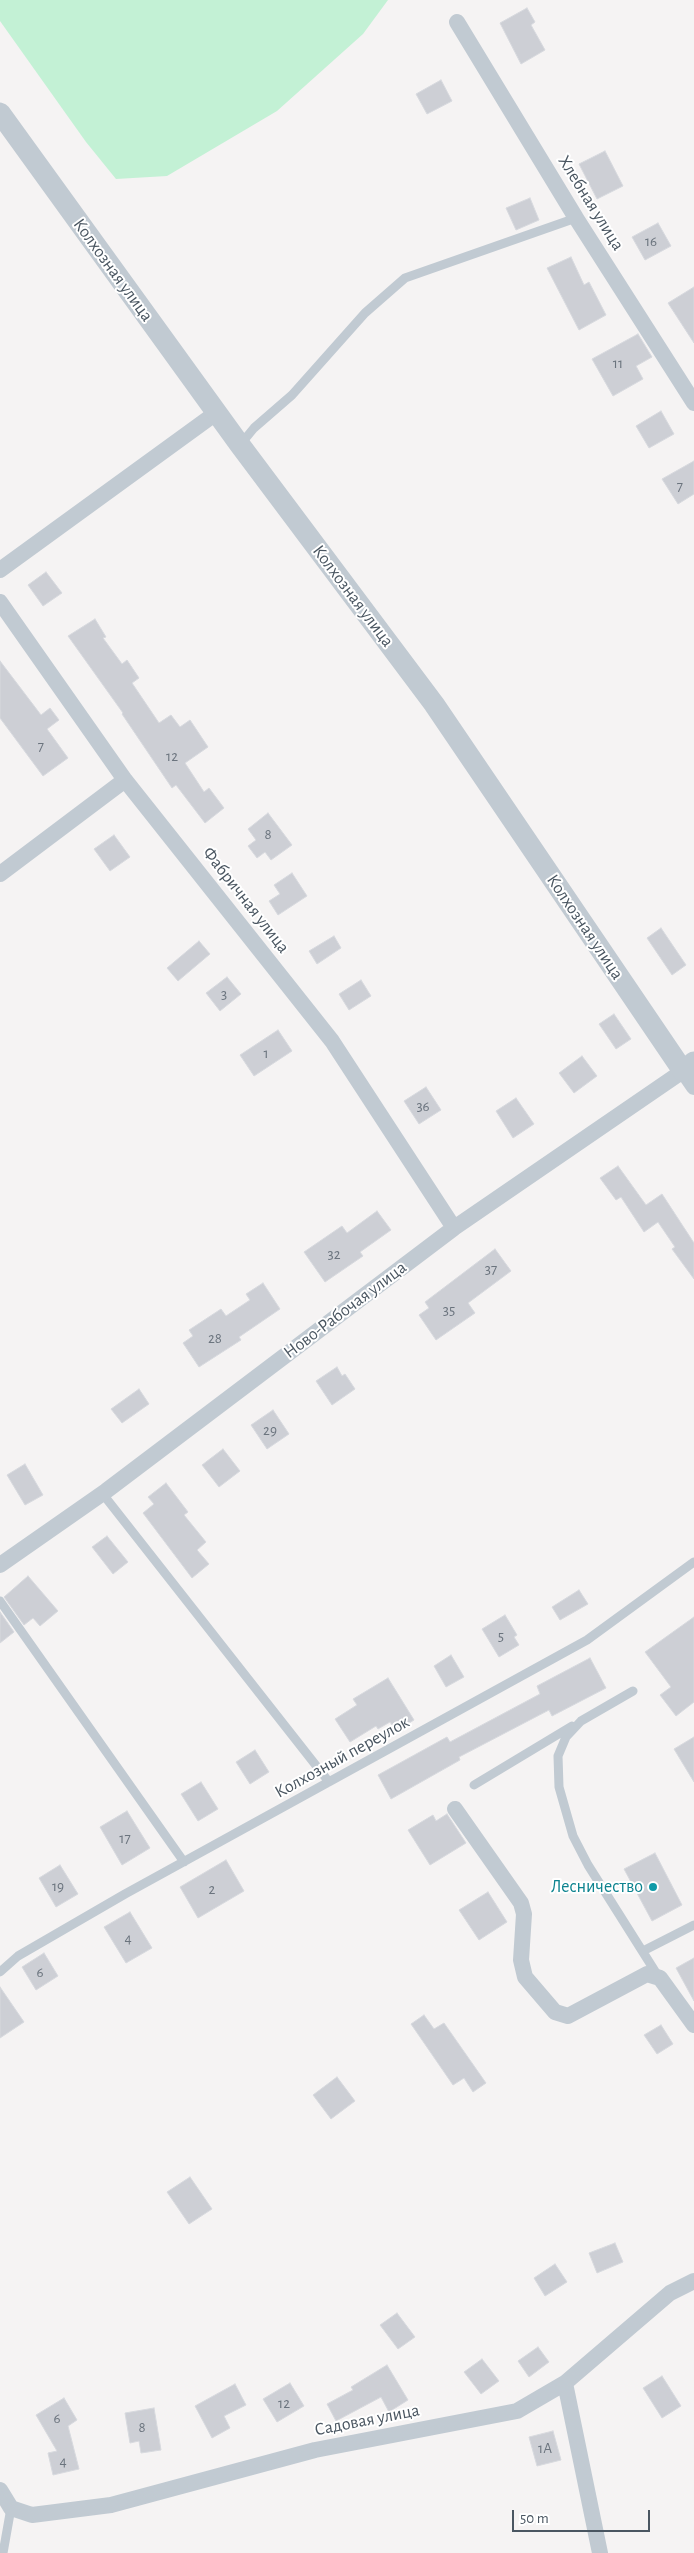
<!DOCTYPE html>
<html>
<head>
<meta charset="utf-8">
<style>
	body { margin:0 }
	#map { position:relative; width:694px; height:2553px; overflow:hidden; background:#f5f3f3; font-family:"Alegreya Sans",sans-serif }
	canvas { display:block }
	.scale { position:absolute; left:512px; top:2510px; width:138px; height:22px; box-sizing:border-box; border:2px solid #4a5661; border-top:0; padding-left:6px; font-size:15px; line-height:18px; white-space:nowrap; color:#4a5661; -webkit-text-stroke:4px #fff; paint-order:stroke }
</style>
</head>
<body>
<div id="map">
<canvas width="694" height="2553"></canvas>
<div class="scale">50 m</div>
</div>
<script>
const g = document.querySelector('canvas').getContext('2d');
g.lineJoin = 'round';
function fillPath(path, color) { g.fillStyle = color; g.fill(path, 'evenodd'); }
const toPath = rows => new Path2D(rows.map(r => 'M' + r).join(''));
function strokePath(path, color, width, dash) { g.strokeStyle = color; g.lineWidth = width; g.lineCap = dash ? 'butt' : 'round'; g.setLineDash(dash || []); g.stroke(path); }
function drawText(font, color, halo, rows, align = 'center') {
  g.font = font + ' "Alegreya Sans",sans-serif'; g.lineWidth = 4; g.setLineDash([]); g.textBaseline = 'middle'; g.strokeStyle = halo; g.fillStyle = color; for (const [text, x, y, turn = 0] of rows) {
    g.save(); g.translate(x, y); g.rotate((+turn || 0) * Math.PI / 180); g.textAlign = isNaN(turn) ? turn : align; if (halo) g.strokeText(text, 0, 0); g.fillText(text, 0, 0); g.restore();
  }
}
fillPath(toPath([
	[0,0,388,0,363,34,277,111,167,176,116,179,86,142,0,21]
]), '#c3f1d5');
const building = toPath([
	[527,8,535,22,531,25,545,50,521,64,500,23,527,8],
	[441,80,452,101,427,114,416,94,441,80],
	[605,151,623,186,597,199,579,164,605,151],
	[530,198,539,220,516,230,506,208,530,198],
	[658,223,671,246,645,260,632,237,658,223],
	[571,257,584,285,589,282,606,315,579,330,547,268,571,257],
	[694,287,694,343,668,303,694,287],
	[638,334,652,357,636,366,643,379,613,396,592,359,638,334],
	[661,411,674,434,649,448,636,426,661,411],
	[694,461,694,494,678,504,662,479,694,461],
	[46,572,62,593,43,606,28,585,46,572],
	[95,619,106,637,103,638,122,664,127,660,139,678,132,683,159,723,171,715,180,727,190,720,208,747,185,763,204,792,209,788,224,808,205,823,176,785,172,788,122,714,123,713,68,636,95,619],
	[0,661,41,715,50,708,59,720,47,729,68,758,43,776,0,718,0,661],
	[268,813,292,845,271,860,265,852,257,858,248,846,256,840,248,829,268,813],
	[114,835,130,857,110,871,94,849,114,835],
	[292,873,307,896,278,915,269,901,280,894,274,885,292,873],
	[661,928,686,965,672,975,647,938,661,928],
	[334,936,341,948,317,964,309,951,334,936],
	[199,941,210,954,178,981,167,968,199,941],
	[227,977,241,994,220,1011,206,993,227,977],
	[361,980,371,996,349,1010,339,994,361,980],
	[614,1014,631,1039,616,1049,599,1024,614,1014],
	[278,1030,292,1051,254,1076,240,1055,278,1030],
	[582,1056,597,1076,574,1093,559,1073,582,1056],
	[426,1087,441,1110,419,1124,404,1101,426,1087],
	[516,1098,534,1124,513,1138,496,1111,516,1098],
	[618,1166,646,1205,662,1194,694,1243,694,1279,672,1249,675,1247,658,1222,644,1232,621,1197,616,1200,600,1178,618,1166],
	[377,1211,391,1230,360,1252,363,1256,325,1282,304,1252,342,1226,347,1233,377,1211],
	[495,1249,511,1271,468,1303,475,1313,436,1340,419,1315,429,1308,425,1302,495,1249],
	[263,1283,280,1309,239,1337,241,1340,199,1367,183,1343,193,1336,189,1330,221,1309,226,1316,250,1300,246,1294,263,1283],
	[337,1367,342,1376,345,1374,355,1389,332,1405,316,1381,337,1367],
	[139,1389,149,1404,122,1423,111,1409,139,1389],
	[273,1410,289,1434,267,1449,251,1425,273,1410],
	[223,1449,240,1471,219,1487,202,1465,223,1449],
	[25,1464,43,1495,25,1505,7,1475,25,1464],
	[166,1483,188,1512,184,1515,206,1542,197,1550,209,1564,192,1578,143,1513,154,1504,148,1497,166,1483],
	[107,1536,128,1562,113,1574,92,1547,107,1536],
	[28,1576,58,1611,40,1626,33,1618,24,1625,4,1597,28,1576],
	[579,1590,588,1604,560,1620,552,1607,579,1590],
	[0,1612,14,1632,0,1643,0,1612],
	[505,1615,517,1635,514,1637,519,1645,499,1657,482,1629,505,1615],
	[694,1617,694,1702,676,1716,660,1695,671,1687,645,1652,694,1617],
	[451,1655,464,1677,446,1687,434,1666,451,1655],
	[590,1658,606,1688,552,1716,549,1710,459,1757,460,1760,391,1799,378,1775,447,1737,450,1742,540,1694,537,1686,590,1658],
	[388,1678,414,1720,396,1731,390,1722,378,1729,376,1726,350,1742,335,1719,357,1705,353,1699,388,1678],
	[694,1737,694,1782,674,1749,694,1737],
	[255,1750,269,1772,250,1784,236,1762,255,1750],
	[201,1782,218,1809,198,1821,181,1794,201,1782],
	[127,1811,150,1848,122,1865,100,1827,127,1811],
	[447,1814,466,1843,430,1865,408,1830,433,1815,436,1821,447,1814],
	[655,1853,682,1905,652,1921,624,1869,655,1853],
	[226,1860,244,1891,198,1918,180,1887,226,1860],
	[60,1865,78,1894,56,1907,39,1878,60,1865],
	[488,1892,507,1922,479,1940,459,1910,488,1892],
	[130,1912,152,1948,126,1963,104,1927,130,1912],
	[44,1953,58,1976,36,1990,22,1967,44,1953],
	[694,1958,694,2001,676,1968,694,1958],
	[0,1987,24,2022,0,2038,0,1987],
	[424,2015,434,2029,444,2023,486,2083,473,2092,464,2078,453,2085,411,2024,424,2015],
	[661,2025,673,2044,657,2054,644,2035,661,2025],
	[337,2077,355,2101,331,2119,313,2095,337,2077],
	[190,2177,212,2209,189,2224,167,2192,190,2177],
	[615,2243,623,2262,597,2273,589,2253,615,2243],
	[555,2264,567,2282,545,2296,534,2278,555,2264],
	[397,2313,415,2337,398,2349,380,2325,397,2313],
	[538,2347,549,2362,529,2377,518,2361,538,2347],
	[482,2359,499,2381,481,2394,464,2372,482,2359],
	[387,2365,408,2400,389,2412,381,2397,336,2421,327,2404,353,2390,351,2387,387,2365],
	[662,2376,681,2406,662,2418,643,2388,662,2376],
	[290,2383,304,2406,277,2422,263,2399,290,2383],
	[235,2384,246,2405,224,2416,230,2428,212,2438,195,2406,235,2384],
	[64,2398,77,2420,68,2426,79,2469,53,2475,48,2453,57,2451,36,2415,64,2398],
	[154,2408,161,2450,141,2453,139,2441,130,2443,125,2413,154,2408],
	[553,2431,561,2460,537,2466,529,2437,553,2431]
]);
fillPath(building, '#cdcfd5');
strokePath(building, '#d7d9de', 1);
strokePath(toPath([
	[240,445,254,428,292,395,365,313,405,278,576,218],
	[102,1493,329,1782],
	[0,1601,184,1862],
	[633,1691,581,1721,566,1737,558,1756,559,1787,573,1836,588,1865,658,1976],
	[474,1785,572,1726],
	[643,1951,694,1925],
	[0,1972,18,1956,125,1894,587,1640,694,1562],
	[3,2553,11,2508]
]), '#c1cad2', 9);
strokePath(toPath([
	[457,22,576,218,694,403],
	[0,570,216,413],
	[0,602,125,780,332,1041,454,1228],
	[0,874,125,780],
	[0,1565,106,1491,454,1228,683,1071,694,1087],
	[455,1809,521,1903,524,1914,521,1960,525,1977,555,2012,568,2016,647,1974,660,1978,694,2025],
	[565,2383,600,2553],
	[0,2490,11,2508,32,2515,111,2505,315,2450,517,2411,565,2383,670,2293,694,2281]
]), '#c1cad2', 16);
strokePath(toPath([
	[0,113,240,445,434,704,683,1071,694,1062]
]), '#c1cad2', 21);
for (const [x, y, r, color] of [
	[653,1887,5,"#0f9aa8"]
]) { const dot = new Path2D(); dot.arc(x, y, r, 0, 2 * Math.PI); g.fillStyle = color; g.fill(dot); strokePath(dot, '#fff', 2); }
drawText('15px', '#6b747e', null, [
	["16",651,241],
	["11",618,363],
	["7",680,486],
	["7",41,746],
	["12",172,756],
	["8",268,834],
	["3",224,994],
	["1",266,1053],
	["36",423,1106],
	["32",334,1254],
	["37",491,1269],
	["35",449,1310],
	["28",215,1338],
	["29",270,1430],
	["5",501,1636],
	["17",125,1838],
	["19",58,1886],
	["2",212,1889],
	["4",128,1938],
	["6",40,1972],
	["12",284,2403],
	["6",57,2418],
	["8",142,2427],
	["1А",545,2448],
	["4",63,2461]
]);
drawText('18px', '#4a5661', '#fff', [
	["Хлебная улица",591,203,58],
	["Колхозная улица",113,270,54],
	["Колхозная улица",353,596,53],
	["Фабричная улица",246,900,52],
	["Колхозная улица",585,927,56],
	["Ново-Рабочая улица",345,1310,-37],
	["Колхозный переулок",342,1757,-29],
	["Садовая улица",367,2420,-11]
]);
drawText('18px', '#0d838f', '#fff', [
	["Лесничество",643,1887]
], 'right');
</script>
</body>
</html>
